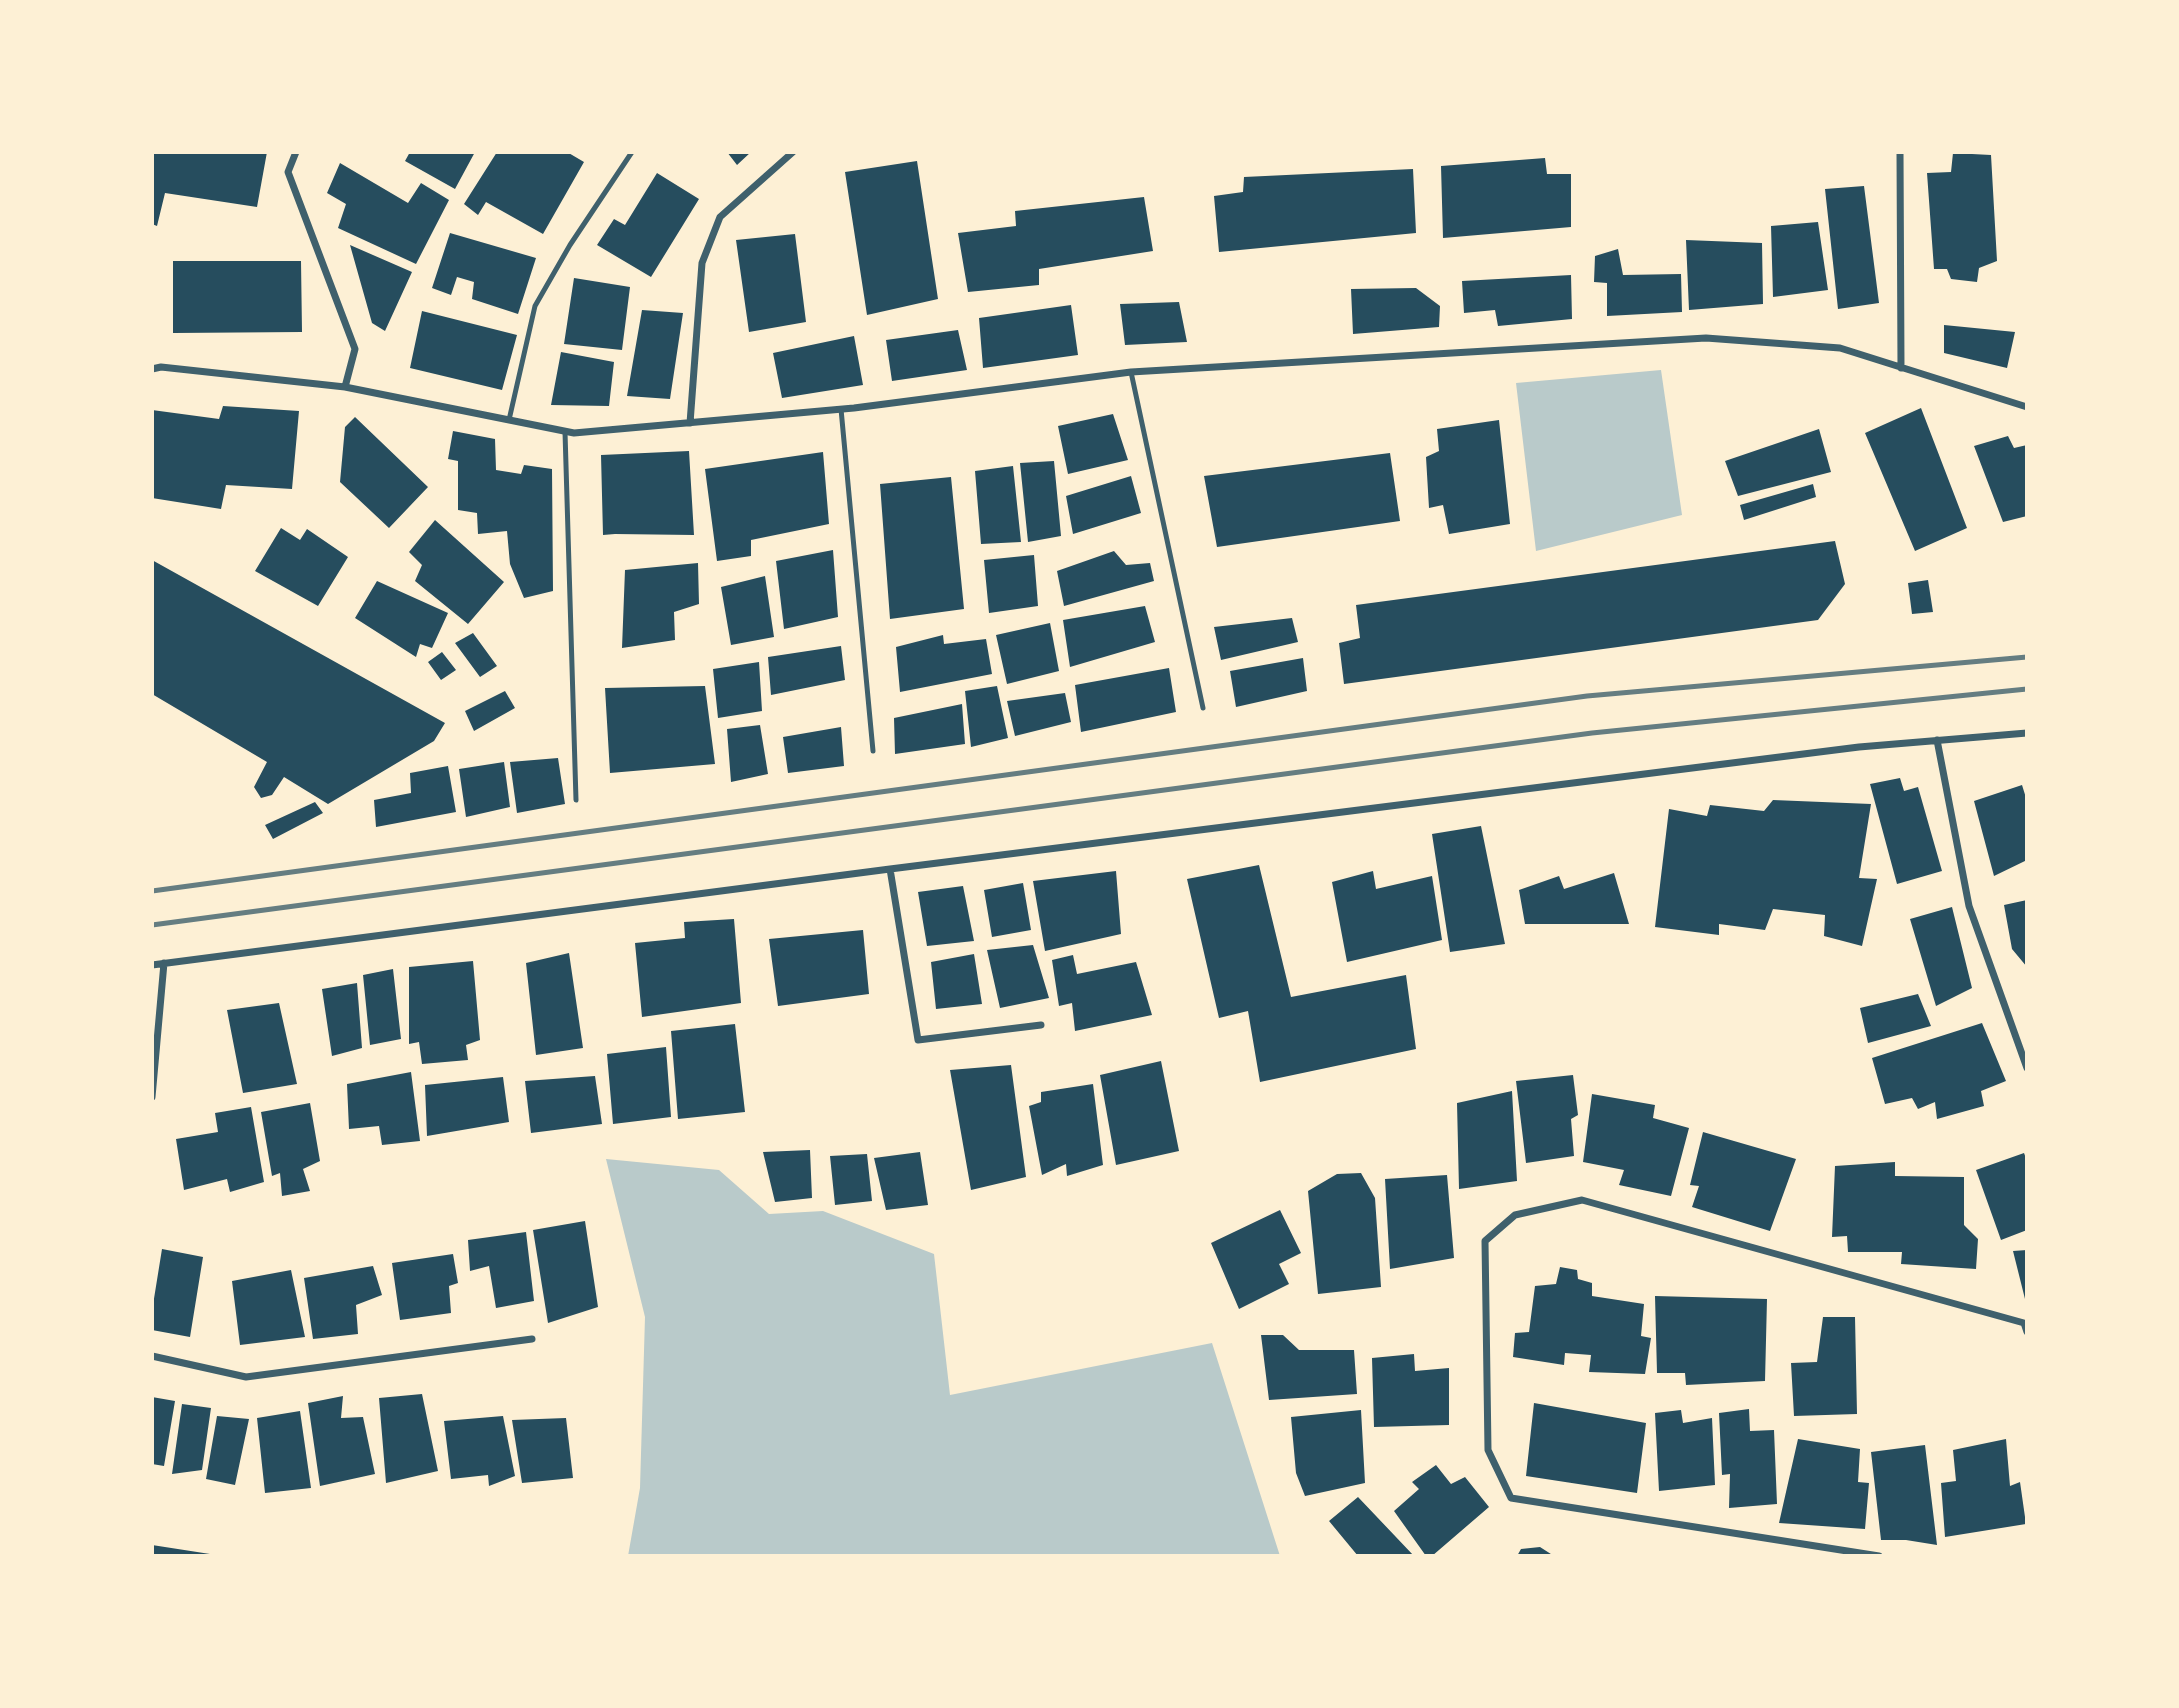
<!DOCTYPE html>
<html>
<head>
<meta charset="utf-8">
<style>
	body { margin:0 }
	#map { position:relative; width:2179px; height:1708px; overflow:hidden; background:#fdf0d5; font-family:"Archivo Narrow",sans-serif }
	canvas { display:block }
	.frame { position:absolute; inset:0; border:154px solid #fdf0d5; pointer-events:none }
</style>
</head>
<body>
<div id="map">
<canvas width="2179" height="1708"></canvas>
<div class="frame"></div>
</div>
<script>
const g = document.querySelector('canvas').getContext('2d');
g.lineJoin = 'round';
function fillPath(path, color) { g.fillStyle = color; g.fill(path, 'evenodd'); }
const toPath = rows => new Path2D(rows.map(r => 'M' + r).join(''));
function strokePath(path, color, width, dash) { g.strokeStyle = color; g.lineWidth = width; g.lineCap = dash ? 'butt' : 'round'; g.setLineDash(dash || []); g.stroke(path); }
fillPath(toPath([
	[1661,370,1682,515,1536,551,1516,383],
	[606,1159,719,1170,769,1214,823,1211,934,1254,950,1395,1212,1343,1280,1556,628,1556,640,1488,645,1317]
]), '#b9caca');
fillPath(toPath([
	[152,152,267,152,257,207,165,193,157,226,152,224],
	[410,152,475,152,455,189,405,161],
	[497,152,567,152,584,162,543,234,486,202,478,215,464,204],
	[727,152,751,152,737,165],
	[1953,153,1991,155,1997,261,1979,268,1977,282,1951,279,1947,269,1934,269,1927,173,1951,172],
	[1545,158,1547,174,1571,174,1571,227,1443,238,1441,166],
	[917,161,938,299,867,315,845,172],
	[340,163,408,203,421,183,449,200,416,264,338,228,346,204,327,193],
	[1413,169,1416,233,1219,252,1214,196,1243,192,1244,177],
	[657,173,699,199,651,277,597,245,614,219,625,225],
	[1864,186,1879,303,1838,309,1825,189],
	[1144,197,1153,251,1039,269,1039,285,968,292,958,233,1016,226,1015,211],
	[1818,222,1828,290,1773,297,1771,226],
	[450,233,536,258,518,314,472,299,474,282,457,277,451,295,432,288],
	[795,234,806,322,749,332,736,240],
	[1686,240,1762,243,1763,304,1689,310],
	[350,245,412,272,385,331,372,323],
	[1618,249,1623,275,1681,274,1682,312,1607,316,1607,283,1594,282,1595,256],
	[173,261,301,261,302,332,173,333],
	[1571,275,1572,319,1498,326,1495,310,1464,313,1462,281],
	[574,278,630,287,622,350,564,344],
	[1416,288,1440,306,1439,327,1353,334,1351,289],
	[1179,302,1187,342,1125,345,1120,304],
	[1071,305,1078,355,983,368,979,318],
	[642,310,683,313,670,399,627,396],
	[422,311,517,335,502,390,410,368],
	[1944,325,2015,332,2007,368,1944,353],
	[958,330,967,370,892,381,886,340],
	[854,336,863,385,782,398,773,353],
	[561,352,614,362,609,406,551,405],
	[223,406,299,411,292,489,226,485,221,509,152,498,152,410,219,419],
	[1921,408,1967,528,1915,551,1865,433],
	[1113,414,1128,460,1068,474,1058,426],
	[355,417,428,487,389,528,340,482,345,427],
	[1499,420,1510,524,1449,534,1443,505,1429,508,1426,457,1439,451,1437,429],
	[1819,429,1831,472,1738,496,1725,461],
	[453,431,495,439,496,470,521,474,524,465,552,469,553,591,524,598,510,564,507,531,478,534,477,513,458,510,458,461,448,459],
	[2008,436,2014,448,2027,445,2027,516,2003,522,1974,446],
	[689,451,694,535,615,534,603,535,601,455],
	[823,452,829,524,751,540,751,556,717,561,705,469],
	[1390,453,1400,521,1217,547,1204,476],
	[1054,461,1061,536,1028,542,1020,463],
	[1013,466,1021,542,981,544,975,471],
	[1131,476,1141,513,1073,534,1066,496],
	[951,477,964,609,890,619,880,484],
	[1813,484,1816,497,1744,520,1740,505],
	[435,520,504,582,468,624,415,581,422,565,409,552],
	[281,528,300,540,307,529,348,557,318,606,255,571],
	[1835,541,1845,584,1818,620,1344,684,1339,643,1360,638,1356,605],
	[833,550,838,617,784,629,776,561],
	[1114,551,1126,565,1150,563,1154,581,1064,606,1057,571],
	[1034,555,1038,606,989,613,984,560],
	[152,560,445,723,434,741,328,804,284,777,272,795,261,798,254,787,267,762,152,694],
	[698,563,699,604,674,612,675,640,622,648,625,570],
	[765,576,774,637,731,645,721,587],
	[1928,580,1933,612,1912,614,1908,583],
	[377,581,448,613,432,648,420,644,416,657,355,618],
	[1145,606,1155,642,1070,667,1063,620],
	[1292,618,1298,642,1221,660,1214,627],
	[1050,623,1059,671,1007,684,996,635],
	[473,633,497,666,480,677,455,643],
	[943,635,944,644,986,639,992,674,900,692,896,647],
	[841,646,845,680,771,695,768,657],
	[442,652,456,670,441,680,428,662],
	[1303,658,1307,691,1236,707,1230,671],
	[759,662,762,711,718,718,713,669],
	[1169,668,1176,712,1081,732,1075,685],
	[705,686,715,764,610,773,605,688],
	[997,686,1008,738,971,747,965,691],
	[505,691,515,708,474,731,465,711],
	[1065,693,1071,722,1015,736,1007,701],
	[962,704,965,744,895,754,894,718],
	[760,725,768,774,731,782,727,729],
	[841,727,844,766,788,773,783,737],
	[558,758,565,804,517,813,510,762],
	[504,762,510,807,466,817,459,769],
	[448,766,456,812,376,827,374,800,411,793,410,773],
	[1900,778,1904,791,1918,787,1942,871,1897,884,1870,784],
	[2022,785,2027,801,2027,860,1994,876,1974,801],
	[1773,800,1871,804,1859,878,1877,879,1862,946,1824,936,1825,915,1773,909,1765,930,1719,924,1719,935,1655,927,1669,809,1707,816,1710,805,1764,811],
	[315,802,323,813,273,839,265,825],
	[1481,826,1505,944,1450,952,1432,834],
	[1259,865,1291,997,1406,975,1416,1049,1260,1082,1248,1011,1219,1018,1187,879],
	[1116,871,1121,934,1045,951,1033,881],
	[1373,871,1376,889,1432,876,1442,940,1347,962,1332,882],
	[1614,873,1629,924,1525,924,1519,890,1559,876,1564,889],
	[1023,883,1031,930,992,937,984,890],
	[963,886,974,941,927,946,918,892],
	[2027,900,2027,967,2012,949,2004,905],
	[1952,907,1972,988,1936,1006,1910,919],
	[734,919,741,1003,642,1017,635,943,685,938,684,922],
	[863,930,869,994,778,1006,769,939],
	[1033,945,1049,998,1000,1008,987,950],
	[569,953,583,1048,536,1055,526,963],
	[974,954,982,1004,936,1009,931,962],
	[1073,955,1077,974,1136,962,1152,1015,1075,1031,1072,1003,1059,1006,1052,960],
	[473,961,480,1040,466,1045,468,1060,422,1064,419,1042,409,1044,409,967],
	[393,969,401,1039,370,1045,363,975],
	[357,983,362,1048,332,1056,322,989],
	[1918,994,1931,1026,1868,1043,1860,1008],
	[279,1003,297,1084,243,1093,227,1010],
	[1982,1023,2006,1081,1981,1091,1984,1106,1937,1119,1935,1102,1918,1109,1912,1098,1885,1104,1872,1058],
	[735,1024,745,1112,678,1119,671,1031],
	[666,1047,671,1117,613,1124,607,1054],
	[1161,1061,1179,1151,1116,1165,1100,1075],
	[1011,1065,1026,1177,971,1190,950,1070],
	[411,1072,420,1141,382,1145,379,1126,349,1129,347,1084],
	[1573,1075,1578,1115,1571,1119,1574,1156,1526,1163,1516,1081],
	[595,1076,602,1124,531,1133,525,1081],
	[503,1077,509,1122,427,1136,425,1085],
	[1093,1084,1103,1165,1067,1176,1066,1164,1042,1175,1029,1106,1041,1102,1041,1092],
	[1512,1091,1517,1181,1459,1189,1457,1103],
	[1592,1094,1655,1105,1653,1118,1689,1128,1671,1196,1619,1185,1624,1170,1583,1162],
	[310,1103,320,1161,303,1169,310,1191,282,1196,280,1173,272,1176,261,1112],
	[251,1107,264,1182,230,1192,227,1179,184,1190,176,1139,218,1132,215,1113],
	[1703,1132,1796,1159,1770,1231,1692,1207,1699,1186,1690,1185],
	[810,1150,812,1198,775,1202,763,1152],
	[920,1152,928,1205,886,1210,874,1158],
	[2024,1153,2027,1161,2027,1230,2001,1240,1976,1170],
	[867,1154,872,1201,835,1205,830,1156],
	[1895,1162,1895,1176,1964,1177,1964,1225,1978,1239,1976,1269,1901,1264,1902,1252,1848,1252,1847,1236,1832,1237,1835,1166],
	[1361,1173,1375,1198,1381,1287,1318,1294,1308,1191,1337,1174],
	[1447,1175,1454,1258,1390,1269,1385,1179],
	[1280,1210,1301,1253,1279,1264,1289,1284,1239,1309,1211,1243],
	[585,1221,598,1307,548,1323,533,1230],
	[526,1232,534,1301,496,1308,489,1266,470,1271,468,1240],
	[162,1249,203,1257,190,1337,152,1330,152,1311],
	[2027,1250,2027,1302,2026,1303,2013,1251],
	[453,1254,458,1283,449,1286,451,1313,400,1320,392,1263],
	[373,1266,382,1295,356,1305,358,1334,313,1339,304,1278],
	[1560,1267,1577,1270,1578,1279,1592,1283,1592,1296,1644,1304,1641,1336,1651,1338,1645,1374,1589,1372,1591,1355,1565,1353,1564,1365,1513,1357,1515,1333,1529,1332,1535,1286,1556,1284],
	[291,1270,305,1337,240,1345,232,1281],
	[1655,1296,1767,1299,1765,1381,1686,1385,1685,1373,1657,1373],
	[1823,1317,1855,1317,1857,1414,1794,1416,1791,1363,1817,1362],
	[1261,1335,1283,1335,1299,1350,1354,1350,1357,1394,1269,1400],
	[1414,1354,1415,1371,1449,1368,1449,1425,1374,1427,1372,1358],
	[422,1394,438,1471,386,1483,379,1398],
	[343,1396,341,1418,363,1417,375,1474,320,1486,308,1403],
	[152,1397,175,1401,164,1466,152,1464],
	[1534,1403,1646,1423,1637,1493,1526,1476],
	[182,1404,211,1408,202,1470,172,1474],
	[1749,1409,1750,1431,1774,1430,1777,1504,1729,1508,1730,1474,1722,1475,1719,1413],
	[1361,1410,1365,1483,1305,1496,1296,1473,1291,1417],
	[1681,1410,1683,1423,1712,1418,1715,1485,1659,1491,1655,1413],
	[300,1411,311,1488,265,1493,257,1418],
	[217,1416,249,1419,235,1485,206,1479],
	[503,1416,515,1476,489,1486,488,1475,451,1479,444,1421],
	[566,1418,573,1478,522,1483,512,1420],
	[1798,1439,1860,1449,1858,1482,1869,1483,1865,1529,1779,1523],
	[2006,1439,2010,1486,2020,1482,2026,1524,1945,1537,1941,1483,1956,1481,1953,1450],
	[1925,1445,1937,1545,1906,1540,1881,1540,1871,1452],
	[1436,1465,1451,1484,1465,1477,1489,1507,1432,1556,1426,1556,1394,1511,1419,1489,1412,1482],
	[1358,1497,1414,1556,1358,1556,1329,1521],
	[152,1545,210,1554,210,1556,152,1556],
	[1540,1547,1554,1556,1517,1556,1521,1549]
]), '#264d5e');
strokePath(toPath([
	[1131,372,1203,708],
	[841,409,873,751],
	[509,420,535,306,570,245,632,152],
	[565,432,576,800]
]), '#3f606c', 5);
strokePath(toPath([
	[296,152,288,172,355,349,345,387],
	[1900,152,1901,368],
	[152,369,161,367,345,387,574,433,854,408,1131,372,1706,338,1840,348,2027,407],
	[690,423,702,263,720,217,793,152],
	[1937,740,1969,906,2027,1068],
	[890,869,1859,747,2027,733],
	[152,965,890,869,918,1040,1041,1025],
	[152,1097,164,963],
	[152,1356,246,1377,532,1339],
	[1879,1556,1511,1498,1488,1450,1485,1241,1515,1215,1582,1200,2024,1323,2027,1332]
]), '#3f606c', 7);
strokePath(toPath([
	[152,891,1587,696,2027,657],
	[152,925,1592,733,2027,689]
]), '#657d81', 5);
</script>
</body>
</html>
